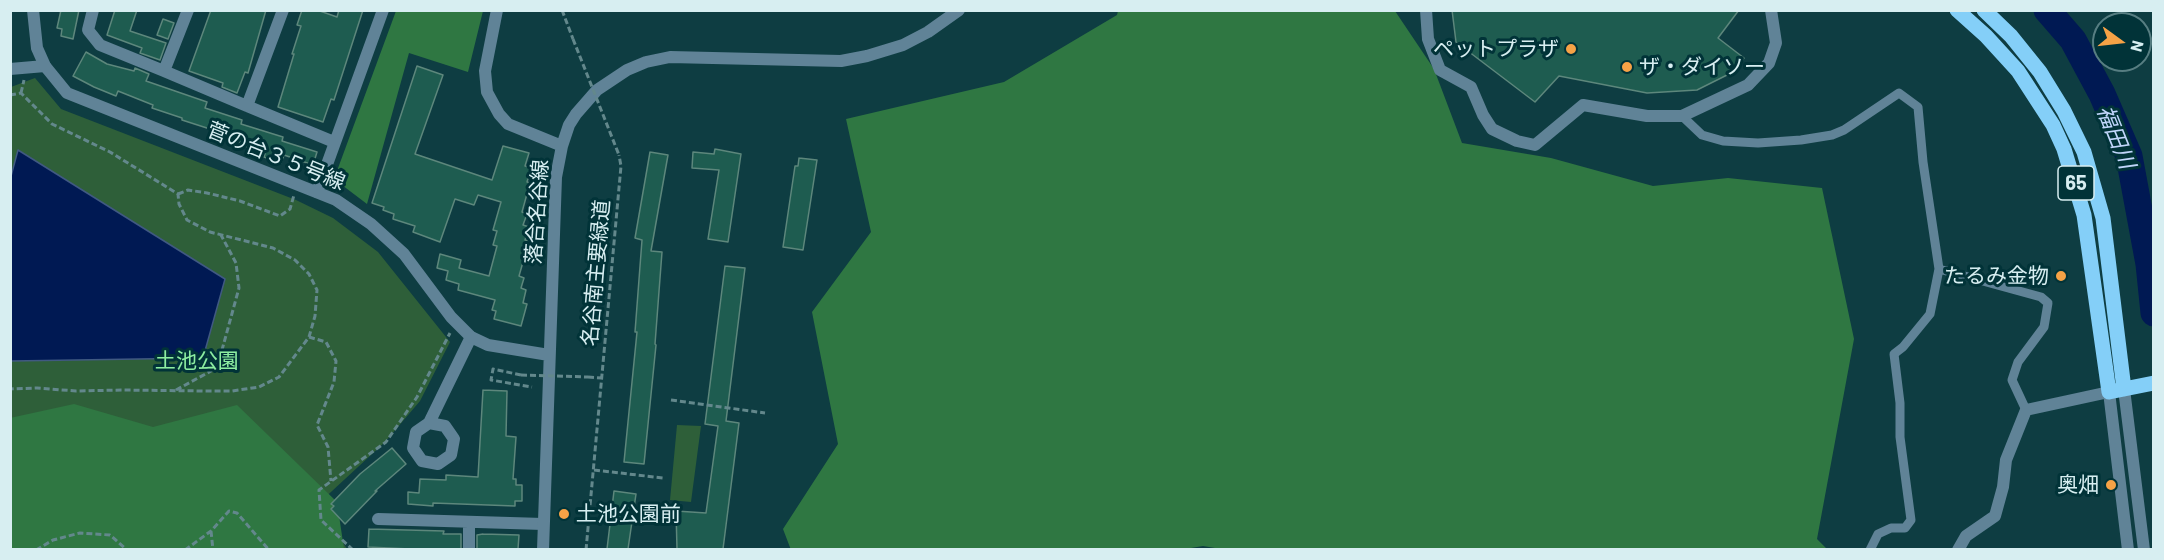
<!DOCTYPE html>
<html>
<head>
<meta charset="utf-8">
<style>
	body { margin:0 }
	#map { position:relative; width:2164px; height:560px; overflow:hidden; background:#0e3d42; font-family:Barlow,sans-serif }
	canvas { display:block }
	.frame { position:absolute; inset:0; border:12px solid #d7eef1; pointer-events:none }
	.north { position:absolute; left:2092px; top:12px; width:60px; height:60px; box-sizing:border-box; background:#013338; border:2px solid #577e82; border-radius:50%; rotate:105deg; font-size:16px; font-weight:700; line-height:24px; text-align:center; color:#d7eef1 }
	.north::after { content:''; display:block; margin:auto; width:21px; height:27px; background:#f6a246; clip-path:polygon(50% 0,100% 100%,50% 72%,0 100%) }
</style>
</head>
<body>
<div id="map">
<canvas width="2164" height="560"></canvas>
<div class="frame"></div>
<div class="north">N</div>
</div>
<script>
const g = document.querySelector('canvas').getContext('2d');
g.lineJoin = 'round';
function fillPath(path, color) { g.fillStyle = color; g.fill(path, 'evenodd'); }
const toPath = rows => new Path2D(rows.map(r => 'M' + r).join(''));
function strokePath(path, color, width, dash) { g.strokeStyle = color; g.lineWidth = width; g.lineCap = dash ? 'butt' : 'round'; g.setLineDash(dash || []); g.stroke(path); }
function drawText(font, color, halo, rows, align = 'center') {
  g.font = font + ' Barlow,"Noto Sans JP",sans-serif'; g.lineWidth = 6; g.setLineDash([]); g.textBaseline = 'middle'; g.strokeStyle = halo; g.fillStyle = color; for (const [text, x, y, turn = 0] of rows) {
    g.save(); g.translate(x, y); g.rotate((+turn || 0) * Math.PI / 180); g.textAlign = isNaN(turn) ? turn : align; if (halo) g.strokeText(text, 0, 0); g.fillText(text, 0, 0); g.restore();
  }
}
fillPath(toPath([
	[35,78,61,109,296,200,333,218,378,252,450,342,420,401,385,442,318,504,347,549,11,550,11,87],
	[677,425,701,426,691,502,670,500]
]), '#2e5f39');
fillPath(toPath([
	[396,11,483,11,468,72,409,53,367,204,334,179],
	[1118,11,1395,11,1434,69,1462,143,1551,158,1653,186,1728,178,1822,188,1854,339,1817,539,1827,549,1227,550,1203,546,1179,550,791,550,783,529,838,444,812,312,871,232,846,119,1004,82,1117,15],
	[74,404,153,427,237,405,337,502,344,549,11,549,10,418]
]), '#2f7742');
const water = toPath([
	[18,150,225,279,203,358,11,361,10,180,18,150]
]);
fillPath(water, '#001953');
strokePath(water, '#405982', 1.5);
strokePath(toPath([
	[2047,10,2073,40,2102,94,2129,156,2149,264,2154,313]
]), '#001953', 27);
const building = toPath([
	[61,10,79,10,73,39,61,36,62,29,57,28,61,10],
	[115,10,137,10,130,31,166,43,160,60,140,53,142,48,107,35,115,10],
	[211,10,266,10,248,73,245,72,237,93,222,87,223,83,189,71,211,10],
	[302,10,317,10,337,17,339,10,363,10,334,100,331,99,323,122,278,107,294,54,292,54,301,26,297,25,302,10],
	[1452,10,1739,10,1718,38,1744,58,1735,71,1697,90,1647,93,1559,76,1535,102,1456,42,1452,10],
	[163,19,174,23,168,39,157,35,163,19],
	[86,52,107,64,134,71,135,68,149,74,146,81,207,102,205,108,242,120,241,124,283,137,282,141,317,152,313,165,284,155,281,163,264,157,265,154,239,144,240,142,210,132,210,129,182,120,182,118,152,108,153,105,118,91,116,96,94,87,73,76,86,52],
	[417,66,443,75,415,154,492,180,503,146,529,153,525,166,531,168,527,182,530,183,522,212,527,214,523,225,529,227,525,240,529,241,519,276,524,278,521,288,526,290,523,303,527,304,521,326,494,319,496,311,492,310,495,300,458,290,459,284,446,280,448,271,437,268,440,254,461,260,459,268,489,276,497,246,493,245,497,231,493,230,501,202,478,195,474,205,455,199,440,242,413,232,415,226,393,219,394,214,383,210,384,207,372,203,417,66],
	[715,149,741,154,728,242,708,239,719,170,692,168,693,152,714,154,715,149],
	[650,152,668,155,651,251,662,252,655,344,656,345,644,464,624,462,637,332,635,332,642,240,635,238,650,152],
	[799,158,817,160,803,250,783,247,795,166,798,166,799,158],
	[725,266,745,268,726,421,739,423,723,549,677,549,676,511,706,513,718,426,705,424,725,266],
	[483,390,507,391,506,436,516,437,513,479,516,479,516,485,522,485,522,501,515,501,515,506,433,503,433,506,408,504,408,492,419,493,420,479,446,480,446,475,478,477,483,390],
	[392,448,406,464,375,491,377,491,345,524,331,509,334,506,331,504,360,474,392,448],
	[614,491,636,494,628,549,607,549,614,491],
	[369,529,444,531,443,534,461,534,461,549,410,549,368,547,369,529],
	[483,534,519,535,518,549,477,549,477,535,483,534]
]);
fillPath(building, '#1e5c50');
strokePath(building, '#5d877c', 1.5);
strokePath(toPath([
	[562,10,573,39],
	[21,93,24,80],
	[10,95,21,93,52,124,110,152,178,194,179,204,187,220,210,232,273,248,295,260,309,274,317,290,315,316,309,337,279,377,259,387,232,391,204,391,122,390,76,391,37,388,10,389],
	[178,194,188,190,207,193,240,201,280,216,290,209,294,195],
	[309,337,326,342,336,361,334,382,317,425,328,447,331,481],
	[521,375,493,369,491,380,532,387],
	[588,377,602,378],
	[176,390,211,371,222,350,239,288,236,263,221,235],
	[671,400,765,413],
	[594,470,663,478],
	[211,531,213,550],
	[36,550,53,540,80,533,110,535,127,550],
	[185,550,211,531,229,511,237,513,269,550],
	[353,550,321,520,319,490,386,442,417,397,450,333],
	[586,550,621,166,619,155]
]), '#63888c', 3, [6, 3]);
strokePath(toPath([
	[1682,116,1702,135,1723,141,1758,143,1801,140,1832,135,1844,130,1899,93,1918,107,1923,162,1939,269,1930,314,1903,347,1894,354,1900,403,1900,437,1911,520,1905,528,1891,528,1878,534,1870,550],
	[1939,269,2041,297,2048,303,2044,327,2018,362,2012,380,2026,410]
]), '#608397', 9);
strokePath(toPath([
	[93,10,88,30,100,45,164,71,188,10],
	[283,10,247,106,334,142],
	[1426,10,1428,39,1440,70,1471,87,1483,115,1492,129,1517,141,1535,145,1583,105,1647,116,1682,116,1748,85,1769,63,1776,43,1771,10],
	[10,69,45,66],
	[164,71,247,106],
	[317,192,383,10],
	[429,423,445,426,454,439,451,455,438,464,422,461,413,448,416,432,429,423,471,337],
	[378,519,543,524],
	[469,523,469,550],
	[1958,550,1966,536,1995,516,2003,487,2006,460,2026,410,2109,392]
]), '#608397', 12);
strokePath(toPath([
	[33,10,37,48,45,66,67,93,336,200,371,224,404,254,451,317,471,337,488,345,549,355],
	[497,10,485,71,487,92,499,114,508,124,562,146],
	[2124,389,2144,550],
	[2109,392,2128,550],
	[543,550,556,177,562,146,569,125,576,114,597,90,627,70,646,62,670,57,841,61,867,56,903,45,928,32,959,10]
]), '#608397', 12);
strokePath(toPath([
	[1957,10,1986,36,2018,71,2053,125,2064,149,2084,215,2109,392,2154,383],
	[1984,10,2011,36,2040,72,2064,111,2084,152,2103,218,2124,389]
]), '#84cff8', 15);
strokePath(toPath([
	[573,39,619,155],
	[521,375,588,377]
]), '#63888c', 3, [6, 3]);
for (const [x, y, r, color] of [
	[1571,49,6,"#f6a246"],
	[1627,67,6,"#f6a246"],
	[2061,276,6,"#f6a246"],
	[2111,485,6,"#f6a246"],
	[564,514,6,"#f6a246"]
]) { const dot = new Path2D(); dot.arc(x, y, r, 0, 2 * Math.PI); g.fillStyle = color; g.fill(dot); strokePath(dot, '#013338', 2); }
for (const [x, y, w] of [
	[2076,183,36]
]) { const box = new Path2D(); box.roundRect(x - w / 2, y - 17, w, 34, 4.5); g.fillStyle = '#013338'; g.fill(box); strokePath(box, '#d7eef1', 1.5); }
drawText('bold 20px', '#d7eef1', null, [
	["65",2076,183]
]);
drawText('21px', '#d7eef1', '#013338', [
	["ペットプラザ",1559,49],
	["ザ・ダイソー",1639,67,"left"],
	["たるみ金物",2049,276],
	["奥畑",2099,485],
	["土池公園前",576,514,"left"]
], 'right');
drawText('21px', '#d7eef1', '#013338', [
	["菅の台３５号線",276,156,22],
	["落合名谷線",537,212,-86],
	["名谷南主要緑道",596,273,-85]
]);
drawText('21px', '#8deea1', '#013338', [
	["土池公園",197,361]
]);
drawText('italic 22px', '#c1d6fb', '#013338', [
	["福田川",2116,137,68]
]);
</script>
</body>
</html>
